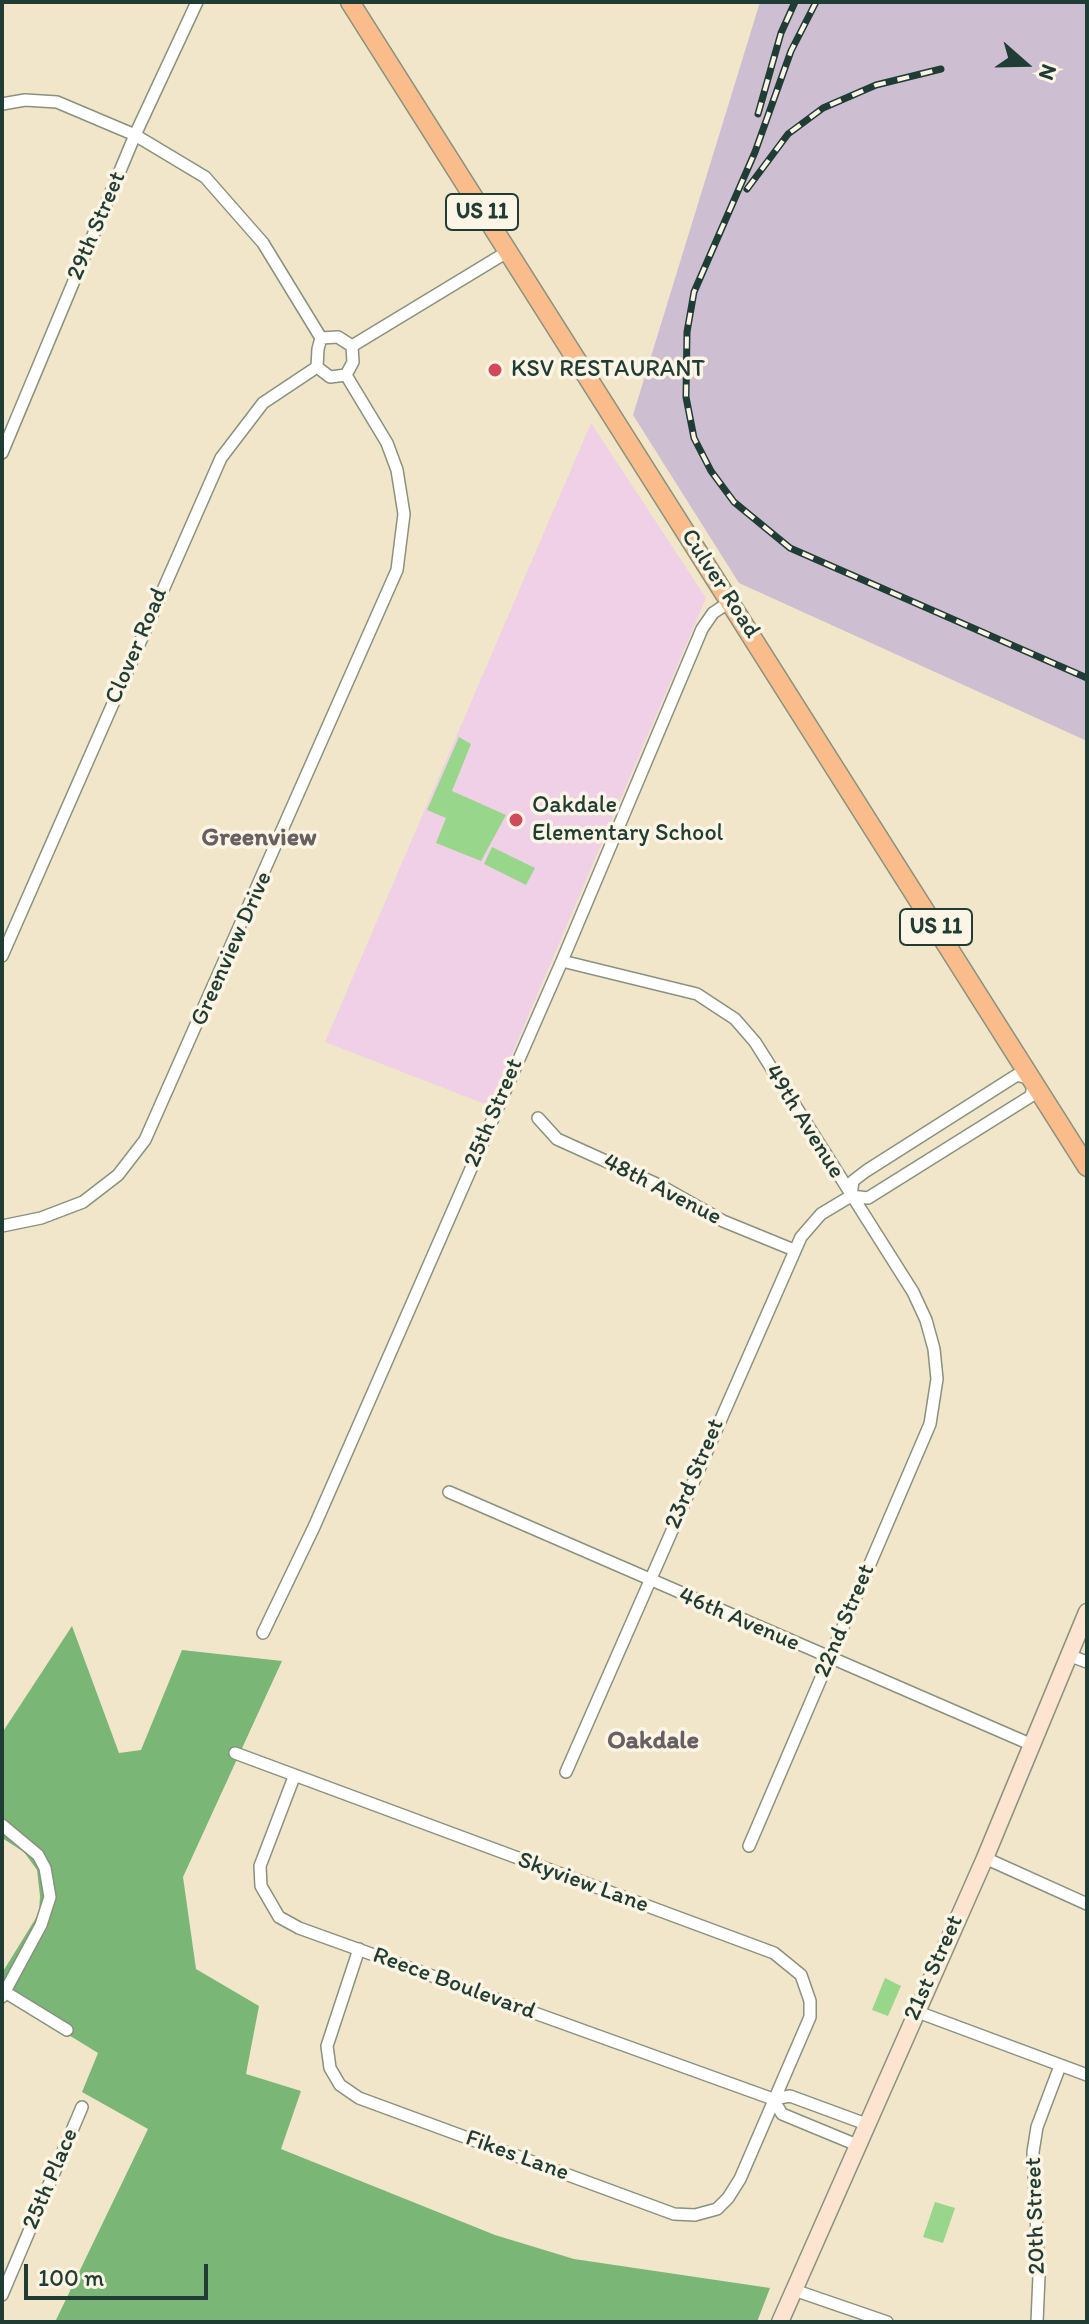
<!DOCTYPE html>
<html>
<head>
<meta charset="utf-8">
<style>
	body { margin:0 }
	#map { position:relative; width:1089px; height:2324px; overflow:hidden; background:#f1e6c9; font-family:Itim,sans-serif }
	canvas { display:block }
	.frame { position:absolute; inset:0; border:4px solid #1f3d34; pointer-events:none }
	.north { position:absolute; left:985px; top:24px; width:80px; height:80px; -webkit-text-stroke:6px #fcf5e5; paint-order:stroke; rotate:110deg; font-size:22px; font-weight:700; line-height:32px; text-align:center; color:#1f3d34 }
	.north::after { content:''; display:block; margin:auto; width:28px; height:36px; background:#1f3d34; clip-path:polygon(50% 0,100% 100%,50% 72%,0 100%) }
	.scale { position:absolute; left:24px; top:2264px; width:184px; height:36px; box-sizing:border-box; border:4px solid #1f3d34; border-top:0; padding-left:10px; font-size:24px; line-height:28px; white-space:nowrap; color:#1f3d34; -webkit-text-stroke:6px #fcf5e5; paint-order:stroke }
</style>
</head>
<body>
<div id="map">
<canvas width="1089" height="2324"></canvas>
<div class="frame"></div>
<div class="north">N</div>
<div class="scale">100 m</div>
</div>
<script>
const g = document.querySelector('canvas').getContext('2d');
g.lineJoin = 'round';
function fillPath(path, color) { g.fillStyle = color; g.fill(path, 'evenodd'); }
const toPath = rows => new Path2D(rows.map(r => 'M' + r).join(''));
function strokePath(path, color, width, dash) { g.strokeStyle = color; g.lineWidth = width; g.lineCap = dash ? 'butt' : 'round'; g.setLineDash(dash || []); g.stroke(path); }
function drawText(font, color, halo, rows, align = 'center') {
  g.font = font + ' Itim,sans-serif'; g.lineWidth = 7; g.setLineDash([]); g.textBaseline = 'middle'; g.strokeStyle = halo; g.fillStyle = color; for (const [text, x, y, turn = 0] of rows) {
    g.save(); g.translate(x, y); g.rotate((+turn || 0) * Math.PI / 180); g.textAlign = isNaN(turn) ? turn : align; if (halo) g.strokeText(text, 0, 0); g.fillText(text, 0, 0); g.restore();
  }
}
fillPath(toPath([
	[591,423,706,598,490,1106,325,1042]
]), '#efd0e6');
fillPath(toPath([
	[760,2,1087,2,1087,741,739,583,633,415]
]), '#cdbed2');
fillPath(toPath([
	[459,737,471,744,452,791,506,815,481,861,436,843,446,818,427,810],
	[492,847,535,868,526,885,484,864],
	[885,1978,901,1986,888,2016,872,2010],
	[935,2202,955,2208,943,2243,923,2237]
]), '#98d68b');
fillPath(toPath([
	[72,1626,119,1753,141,1750,182,1650,282,1661,183,1877,196,1969,259,2006,246,2074,301,2091,281,2149,495,2235,574,2259,770,2288,757,2322,55,2322,148,2129,82,2092,98,2053,2,1994,2,1973,39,1913,40,1896,37,1870,24,1852,2,1838,2,1733]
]), '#7ab777');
const street = toPath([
	[2,104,25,100,57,102,135,135,205,177,263,243,321,338],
	[338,337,352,346,353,362,346,375,330,377,317,367,318,349,321,338,338,337],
	[352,346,507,252],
	[2,453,135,135,197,2],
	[2,956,221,458,263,403,317,367],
	[562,961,697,994,735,1019,755,1042,913,1292,926,1320,934,1349,937,1379,930,1424,749,1846],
	[538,1118,557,1139,663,1187,723,1221,794,1250],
	[2,1226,41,1218,83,1202,118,1175,145,1140,397,570,404,514,397,470,387,443,346,375],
	[449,1492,1030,1744],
	[263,1633,314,1527,562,961,702,629,713,613,731,601],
	[1068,1655,1087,1662],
	[235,1753,774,1953,801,1975,810,2001,810,2017,740,2179,728,2198,717,2209,695,2215,674,2214,359,2098,340,2085,330,2068,327,2046,359,1949],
	[566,1772,801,1237,821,1214,851,1196,868,1198,1031,1096,1034,1080,1017,1075,866,1171,853,1181,851,1196],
	[294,1777,260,1866,261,1886,279,1917,299,1928,773,2099,790,2096,866,2124],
	[2,1825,38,1855,45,1868,50,1897,41,1925,2,1997],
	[985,1858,1087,1904],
	[5,1992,67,2030],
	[915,2011,1087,2075],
	[773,2099,782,2114,857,2145],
	[794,2290,887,2322],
	[2,2295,82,2107],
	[1037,2322,1039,2276,1033,2152,1037,2127,1060,2066]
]);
const secondary = toPath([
	[780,2322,985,1858,1087,1612]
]);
const primary = toPath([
	[350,2,1087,1167]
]);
strokePath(street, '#88927e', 14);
strokePath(secondary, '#88927e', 19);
strokePath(primary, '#88927e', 21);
strokePath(street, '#fff', 11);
strokePath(secondary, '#fde4d1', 16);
strokePath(primary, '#fabc8b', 18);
const rail = toPath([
	[816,2,791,51,755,152,694,292,687,332,686,397,694,438,711,471,734,502,790,548,1087,678],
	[758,114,781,33,795,2],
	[747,189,788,134,823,108,876,85,941,69]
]);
strokePath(rail, '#1f3d34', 7);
strokePath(rail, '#fcf5e5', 4, [12]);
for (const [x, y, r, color] of [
	[495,370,8,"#d1495b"],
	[516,820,8,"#d1495b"]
]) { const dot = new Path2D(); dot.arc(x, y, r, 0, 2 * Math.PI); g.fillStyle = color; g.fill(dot); strokePath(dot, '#fcf5e5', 3); }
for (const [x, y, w] of [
	[482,212,72],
	[936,927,72]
]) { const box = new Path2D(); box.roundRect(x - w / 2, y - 18, w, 36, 6); g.fillStyle = '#fcf5e5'; g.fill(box); strokePath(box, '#1f3d34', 2); }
drawText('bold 22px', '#1f3d34', null, [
	["US 11",482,212],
	["US 11",936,927]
]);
drawText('24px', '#1f3d34', '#fcf5e5', [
	["29th Street",97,226,-67],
	["Culver Road",720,584,57],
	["Clover Road",137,646,-67],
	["Greenview Drive",232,949,-66],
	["25th Street",494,1113,-67],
	["49th Avenue",804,1122,58],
	["48th Avenue",662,1190,27],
	["23rd Street",695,1474,-67],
	["46th Avenue",739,1620,23],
	["22nd Street",845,1621,-67],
	["Skyview Lane",583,1883,20],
	["21st Street",934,1968,-66],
	["Reece Boulevard",454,1984,20],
	["Fikes Lane",517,2156,20],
	["25th Place",51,2179,-67],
	["20th Street",1036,2216,-92]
]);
drawText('24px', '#1f3d34', '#fcf5e5', [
	["KSV RESTAURANT",511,370],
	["Oakdale",532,806],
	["Elementary School",532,834]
], 'left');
drawText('bold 26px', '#676063', '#fcf5e5', [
	["Greenview",259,838],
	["Oakdale",653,1741]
]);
</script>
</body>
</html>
